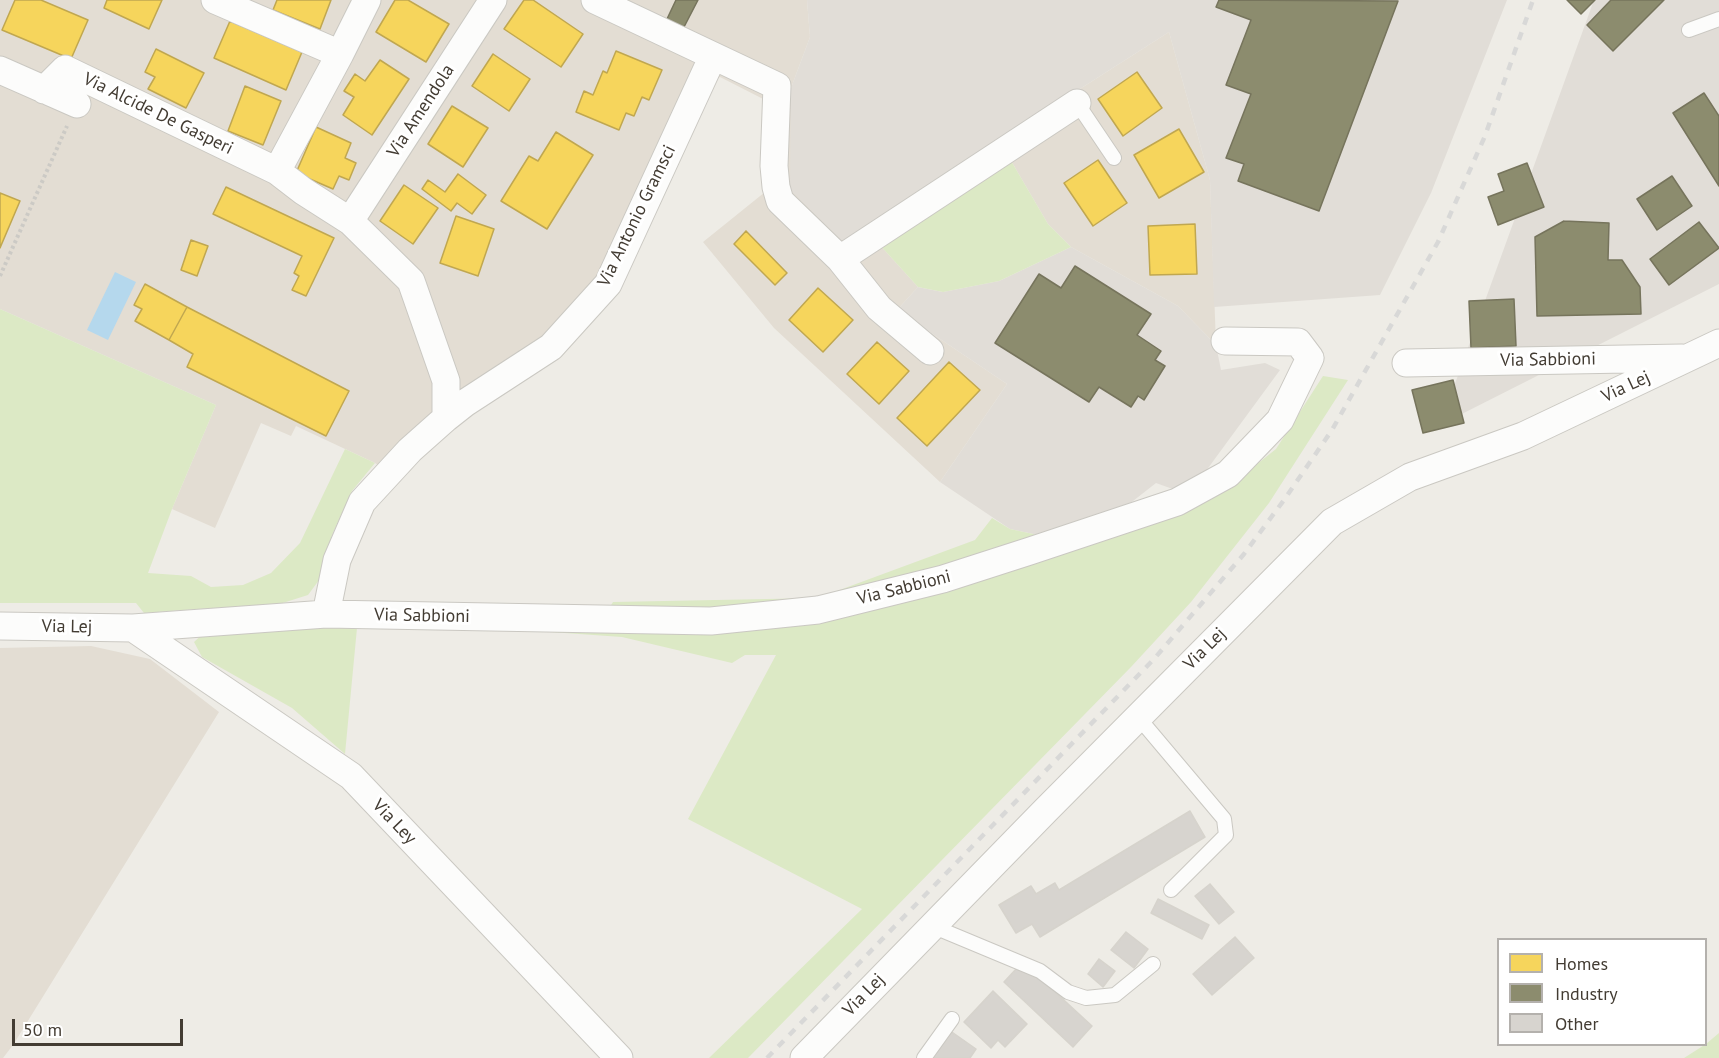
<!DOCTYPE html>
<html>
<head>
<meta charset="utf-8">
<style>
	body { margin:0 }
	#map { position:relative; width:1719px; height:1058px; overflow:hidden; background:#eeece6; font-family:"PT Sans",sans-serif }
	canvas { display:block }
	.legend { position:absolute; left:1497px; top:938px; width:210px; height:108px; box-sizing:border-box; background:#fff; border:2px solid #b4b1ad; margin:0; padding:8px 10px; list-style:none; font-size:18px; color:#433c33 }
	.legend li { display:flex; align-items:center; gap:12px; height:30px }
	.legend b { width:30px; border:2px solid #b4b1ad }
	.scale { position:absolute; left:12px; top:1019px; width:171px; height:27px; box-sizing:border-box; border:3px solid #433c33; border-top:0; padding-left:8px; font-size:18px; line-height:21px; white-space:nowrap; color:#433c33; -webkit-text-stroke:4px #fff; paint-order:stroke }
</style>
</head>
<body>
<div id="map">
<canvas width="1719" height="1058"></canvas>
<ul class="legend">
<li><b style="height:16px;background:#f6d55c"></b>Homes</li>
<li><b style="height:16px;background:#8c8c6e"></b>Industry</li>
<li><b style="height:16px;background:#d7d4cf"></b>Other</li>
</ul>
<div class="scale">50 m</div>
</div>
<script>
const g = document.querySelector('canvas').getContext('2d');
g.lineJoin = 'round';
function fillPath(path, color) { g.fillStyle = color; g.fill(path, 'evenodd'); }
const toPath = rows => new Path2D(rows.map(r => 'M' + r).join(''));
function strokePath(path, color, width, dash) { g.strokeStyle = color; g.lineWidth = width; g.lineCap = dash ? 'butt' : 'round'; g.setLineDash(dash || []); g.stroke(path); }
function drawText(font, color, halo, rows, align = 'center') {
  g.font = font + ' "PT Sans",sans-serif'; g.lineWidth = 6; g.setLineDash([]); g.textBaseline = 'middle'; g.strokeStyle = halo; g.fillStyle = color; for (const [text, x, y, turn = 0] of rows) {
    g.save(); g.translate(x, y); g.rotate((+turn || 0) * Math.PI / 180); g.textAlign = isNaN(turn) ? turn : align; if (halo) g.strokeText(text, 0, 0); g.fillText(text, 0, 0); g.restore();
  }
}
fillPath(toPath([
	[0,0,807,0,810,37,791,88,842,241,1169,32,1210,180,1216,345,1178,306,1071,247,1048,224,1010,159,879,244,918,287,897,310,1007,384,940,482,774,328,703,242,770,188,771,103,720,77,711,83,617,289,452,423,396,477,375,463,296,426,291,436,261,423,215,528,172,509,216,405,0,309],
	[91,646,150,659,219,712,13,1045,3,1058,0,1058,0,648]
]), '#e3ddd3');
fillPath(toPath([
	[807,0,1507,0,1431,193,1380,295,1214,307,1210,180,1169,32,842,241,790,190,791,88,810,37],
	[1594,0,1719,0,1719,284,1440,425],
	[1071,247,1178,306,1216,345,1221,370,1265,363,1280,370,1203,475,1181,492,1156,483,1119,512,1038,535,1010,529,940,482,1007,384,897,310,918,287,943,292,999,281]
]), '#e1ddd7');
fillPath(toPath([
	[1010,159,1048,224,1071,247,999,281,943,292,918,287,878,243],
	[0,309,216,405,172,509,148,573,191,576,211,587,243,585,271,573,300,543,345,449,375,463,352,491,332,535,325,572,308,595,270,607,212,608,144,613,136,603,0,603],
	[1323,376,1348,380,1269,503,1191,602,1131,667,748,1058,709,1058,862,909,688,819,776,655,745,655,732,663,622,637,507,629,824,619,1232,484,1276,449],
	[992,518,1010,529,1038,535,818,604,606,613,613,602,818,598,975,540],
	[327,624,357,628,345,754,292,708,202,657,194,642,207,630],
	[1719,1033,1719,1058,1684,1058,1706,1044]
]), '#dce9c5');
fillPath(toPath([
	[115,272,136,282,108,340,87,330]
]), '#b5d8ed');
const homes = toPath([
	[15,0,41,0,88,20,71,59,2,30,15,0],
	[107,0,162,0,149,29,104,8,107,0],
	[277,0,331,0,320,29,273,10,277,0],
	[395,0,408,0,449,24,426,62,376,32,395,0],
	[524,0,533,0,583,34,561,67,504,29,524,0],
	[230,21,302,52,286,90,214,58,230,21],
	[156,49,204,73,186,108,148,89,155,77,145,72,156,49],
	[616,51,662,70,649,100,642,97,634,116,626,113,619,130,576,112,584,91,593,95,603,71,607,73,616,51],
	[493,54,530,79,509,111,472,86,493,54],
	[380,60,409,79,372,135,343,115,354,97,344,91,355,74,365,81,380,60],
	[1137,72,1162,108,1123,136,1098,99,1137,72],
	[245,86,281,101,263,145,228,131,245,86],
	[452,106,488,128,463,167,428,144,452,106],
	[316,127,351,143,345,158,356,163,349,180,339,176,333,189,296,173,316,127],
	[1179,129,1204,172,1159,198,1134,155,1179,129],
	[556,132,593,155,547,229,501,201,529,156,538,161,556,132],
	[1098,160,1127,203,1093,226,1064,183,1098,160],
	[458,174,486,195,472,214,457,203,451,211,422,189,428,180,445,192,458,174],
	[404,185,438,208,413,244,380,221,404,185],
	[226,187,334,238,306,296,292,290,299,276,294,273,302,256,213,214,226,187],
	[0,193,20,201,0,248,0,193],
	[456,216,494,229,478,276,440,263,456,216],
	[1195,224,1197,274,1150,275,1148,226,1195,224],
	[746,231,787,273,775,285,734,244,746,231],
	[191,240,208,246,197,276,181,270,191,240],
	[145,284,187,307,169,340,135,321,142,309,134,305,145,284],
	[818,288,853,320,823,352,789,320,818,288],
	[187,307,349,391,326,436,187,367,193,354,169,340,187,307],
	[877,342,909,371,879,404,847,374,877,342],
	[949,362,980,390,927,446,897,418,949,362]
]);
fillPath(homes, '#f6d55c');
strokePath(homes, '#c0a750', 1.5);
const industry = toPath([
	[676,0,698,0,684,27,667,19,676,0],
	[1219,0,1398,1,1319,211,1238,181,1244,164,1226,158,1251,94,1226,85,1251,20,1216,7,1219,0],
	[1567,0,1595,0,1581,14,1567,0],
	[1611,0,1664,0,1613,51,1587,25,1611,0],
	[1704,93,1719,116,1719,186,1673,113,1704,93],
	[1527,163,1544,207,1498,225,1488,197,1504,191,1498,174,1527,163],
	[1672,176,1692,206,1657,230,1637,199,1672,176],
	[1564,221,1609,223,1608,260,1622,260,1640,287,1641,314,1537,316,1535,237,1564,221],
	[1699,222,1719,248,1669,285,1650,259,1699,222],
	[1075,266,1151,314,1137,335,1161,351,1155,360,1165,366,1144,400,1138,396,1131,407,1099,387,1089,402,995,343,1039,274,1061,288,1075,266],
	[1514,299,1516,346,1471,348,1469,301,1514,299],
	[1453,380,1464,423,1423,433,1412,390,1453,380]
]);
fillPath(industry, '#8c8c6e');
strokePath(industry, '#76745c', 1.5);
const building = toPath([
	[1190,811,1205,837,1040,937,1032,924,1016,933,999,905,1031,886,1036,894,1055,883,1059,890,1190,811],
	[1210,884,1234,912,1219,924,1195,896,1210,884],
	[1158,899,1209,925,1202,939,1151,913,1158,899],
	[1126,932,1148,949,1134,968,1111,950,1126,932],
	[1235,937,1254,958,1212,995,1193,974,1235,937],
	[1099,959,1115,971,1103,987,1088,974,1099,959],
	[1017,968,1041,979,1092,1026,1073,1047,1004,982,1017,968],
	[993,991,1027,1024,1005,1047,998,1040,991,1048,964,1022,993,991],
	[949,1030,976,1049,970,1058,928,1058,949,1030]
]);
fillPath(building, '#d7d4cf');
strokePath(building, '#d6d3cc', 1.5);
const lane = toPath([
	[1689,30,1719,19],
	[1077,103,1114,158],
	[1138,717,1224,819,1226,835,1171,890],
	[932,926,1040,971,1068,992,1086,998,1115,995,1153,964],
	[924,1058,952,1019]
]);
const street = toPath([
	[215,0,340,54],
	[595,0,777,86,774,166,776,187,780,201,840,259,879,308,930,351],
	[0,70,77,104],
	[44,90,65,69,277,171,303,191,350,221,411,281,446,381,446,418],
	[277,171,340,54,367,0],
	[350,221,493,0],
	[840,259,1077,103],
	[1406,363,1682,358],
	[326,614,337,560,362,502,410,450,446,418,465,403,551,347,608,284,713,56],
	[0,626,133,628,326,614,711,621,818,610,943,579,1030,551,1177,502,1228,474,1280,420,1310,358,1298,342,1225,341],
	[133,628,351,776,619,1058],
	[804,1058,1045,811,1332,522,1410,477,1523,436,1719,343]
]);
strokePath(lane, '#cac8c2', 16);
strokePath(street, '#cac8c2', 29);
strokePath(toPath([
	[0,276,67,126]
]), '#cccac5', 4, [3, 3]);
strokePath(lane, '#fcfcfb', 14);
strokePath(street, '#fcfcfb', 27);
strokePath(toPath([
	[767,1058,1154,659,1244,554,1284,500,1332,430,1438,242,1485,136,1533,0]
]), '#d8d8d7', 4.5, [8, 8]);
drawText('18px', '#433c33', '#fff', [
	["Via Amendola",421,111,-57],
	["Via Alcide De Gasperi",158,114,26],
	["Via Antonio Gramsci",637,216,-64],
	["Via Sabbioni",1548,360,-1],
	["Via Lej",1626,387,-25],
	["Via Sabbioni",904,588,-14],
	["Via Sabbioni",422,616,1],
	["Via Lej",67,627,1],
	["Via Lej",1205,649,-45],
	["Via Ley",394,822,46],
	["Via Lej",864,995,-46]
]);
</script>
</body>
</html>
